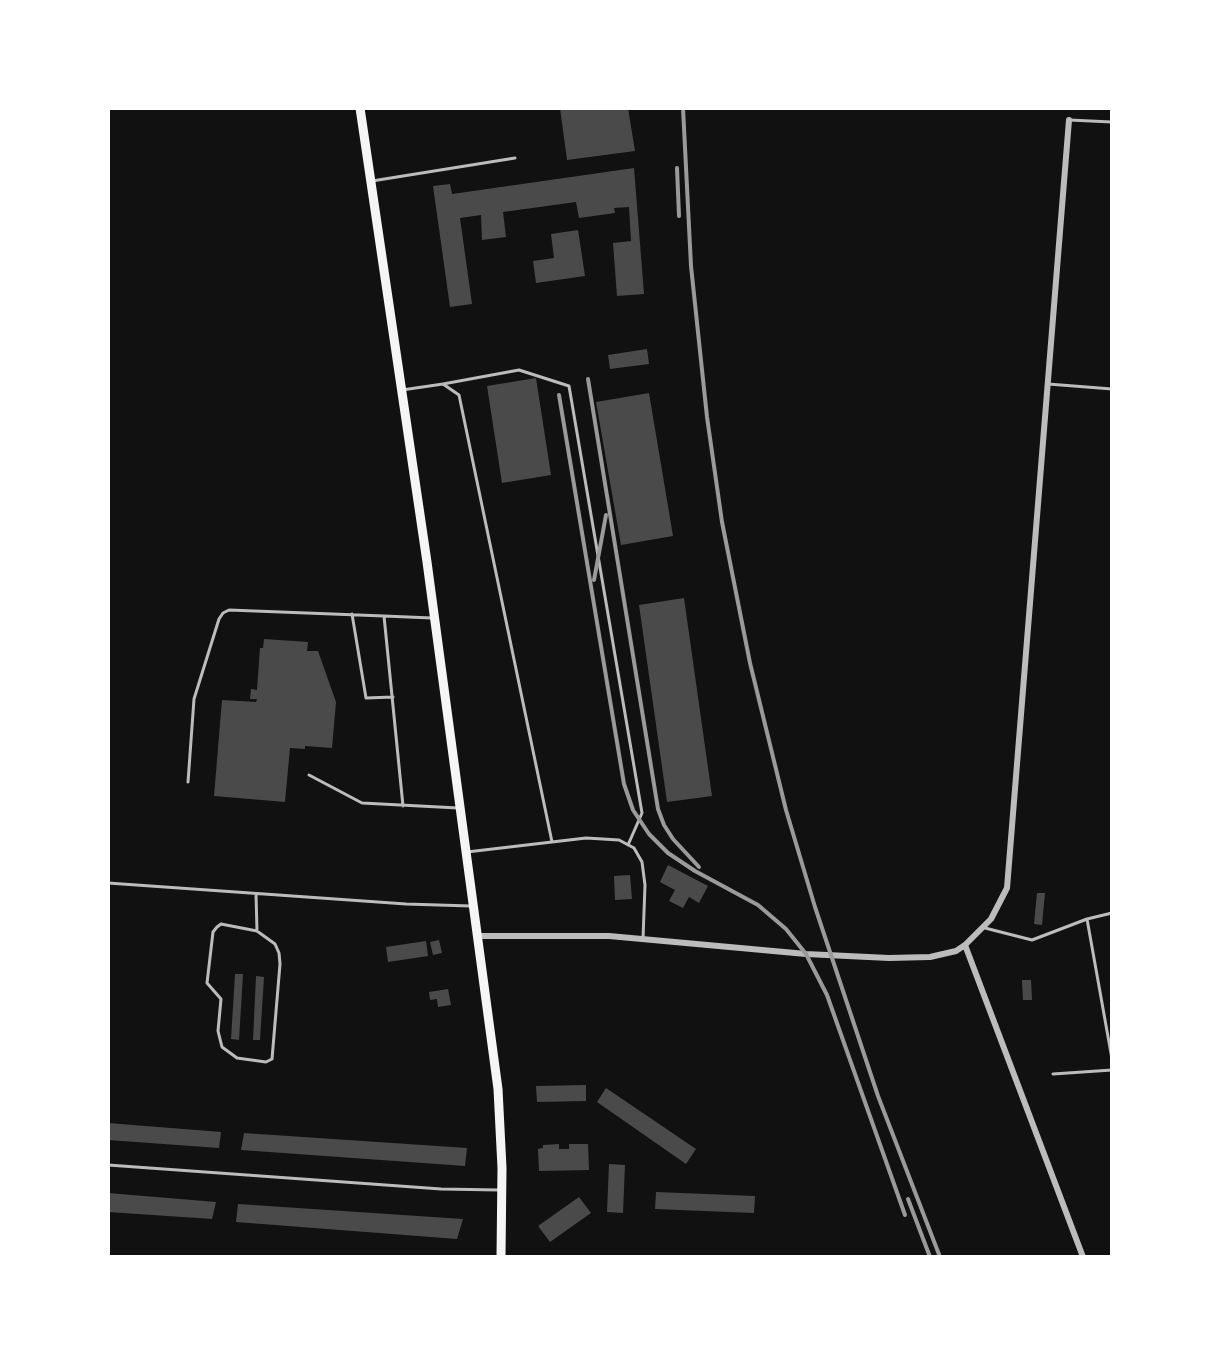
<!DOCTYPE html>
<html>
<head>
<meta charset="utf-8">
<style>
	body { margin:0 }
	#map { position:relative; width:1220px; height:1365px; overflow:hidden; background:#111; font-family:"Fira Sans",sans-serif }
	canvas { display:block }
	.frame { position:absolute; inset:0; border:110px solid #fff; pointer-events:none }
</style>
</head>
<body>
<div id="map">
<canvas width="1220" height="1365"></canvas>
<div class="frame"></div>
</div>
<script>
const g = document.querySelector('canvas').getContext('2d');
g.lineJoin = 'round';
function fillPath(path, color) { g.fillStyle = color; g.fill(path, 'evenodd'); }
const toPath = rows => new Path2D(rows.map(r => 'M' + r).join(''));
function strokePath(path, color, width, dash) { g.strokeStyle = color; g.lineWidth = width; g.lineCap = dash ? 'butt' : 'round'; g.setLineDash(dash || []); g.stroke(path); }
fillPath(toPath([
	[560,108,628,108,635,151,567,160],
	[634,168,644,294,617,296,613,243,631,241,629,207,614,208,615,213,579,218,576,202,503,212,506,237,482,240,481,215,460,218,472,304,450,307,433,186,450,184,452,194],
	[578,230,585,276,536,283,533,261,554,258,551,234],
	[647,349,649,364,610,369,608,355],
	[536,378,551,475,502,483,487,386],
	[649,393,673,536,621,545,596,402],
	[684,598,712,796,667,802,639,605],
	[264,639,308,642,307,651,318,651,336,702,332,748,305,746,305,749,290,748,285,802,214,796,222,700,256,702,257,699,250,699,251,689,257,690,260,648,263,648],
	[668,865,708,886,699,903,689,897,683,908,669,901,675,890,660,882],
	[630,875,632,899,615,900,614,876],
	[1037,893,1045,893,1042,925,1034,924],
	[439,940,442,953,433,955,430,942],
	[426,941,428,956,388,962,386,947],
	[235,974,243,974,239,1040,231,1039],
	[256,976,264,977,260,1040,253,1040],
	[1022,980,1031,980,1032,1000,1023,1000],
	[448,989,451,1005,438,1007,437,999,430,1000,429,992],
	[586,1085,586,1101,537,1102,536,1086],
	[606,1088,696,1149,686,1164,597,1102],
	[108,1123,221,1132,219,1148,108,1140],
	[244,1133,467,1148,465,1166,241,1150],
	[559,1144,559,1149,569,1149,569,1144,588,1144,589,1170,539,1171,538,1149,543,1148,543,1145],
	[609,1164,625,1165,623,1213,607,1212],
	[656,1192,755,1196,754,1213,655,1209],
	[108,1193,216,1202,212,1219,108,1212],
	[579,1197,591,1213,550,1242,538,1226],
	[238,1204,463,1219,457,1239,236,1222]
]), '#4a4a4a');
strokePath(toPath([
	[1069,120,1112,122],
	[372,181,515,158],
	[443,384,519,370,569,386,642,813,628,845],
	[1048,384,1112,389],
	[402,390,443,384,459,395,552,842],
	[352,614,366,698,393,697],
	[309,775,362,803,458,808],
	[188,782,194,699,219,619,223,613,229,610,384,616],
	[403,806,384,616,432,618],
	[467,852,586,838,619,840,634,848,642,862,645,885,643,939],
	[108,883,406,904,471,906],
	[256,894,257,931,275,944,279,953,280,964,272,1059,266,1062,237,1058,222,1047,218,1031,221,999,207,983,213,932,217,927,221,924,257,931],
	[1087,919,1112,1059],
	[985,928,1032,940,1087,919,1112,913],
	[1053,1074,1112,1070],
	[108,1165,441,1189,499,1190]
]), '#bcbcbc', 3);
strokePath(toPath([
	[478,936,609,936,806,954,889,958,930,957,956,951,965,945,991,919,1007,888,1069,120],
	[965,945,1083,1257]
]), '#bcbcbc', 6);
strokePath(toPath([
	[360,108,427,562,498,1089,502,1168,501,1257]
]), '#f5f5f5', 9);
strokePath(toPath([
	[683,108,691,266,707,417,722,522,750,663,786,810,815,907,878,1096,940,1257],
	[677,168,679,216],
	[588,379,658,809,664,825,673,839,699,867],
	[559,395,621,766,624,784,633,810,649,834,668,853,695,871,758,905,786,929,806,954,827,995,905,1215],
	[594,580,606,515],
	[908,1199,930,1257]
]), '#9a9a9a', 4);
</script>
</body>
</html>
